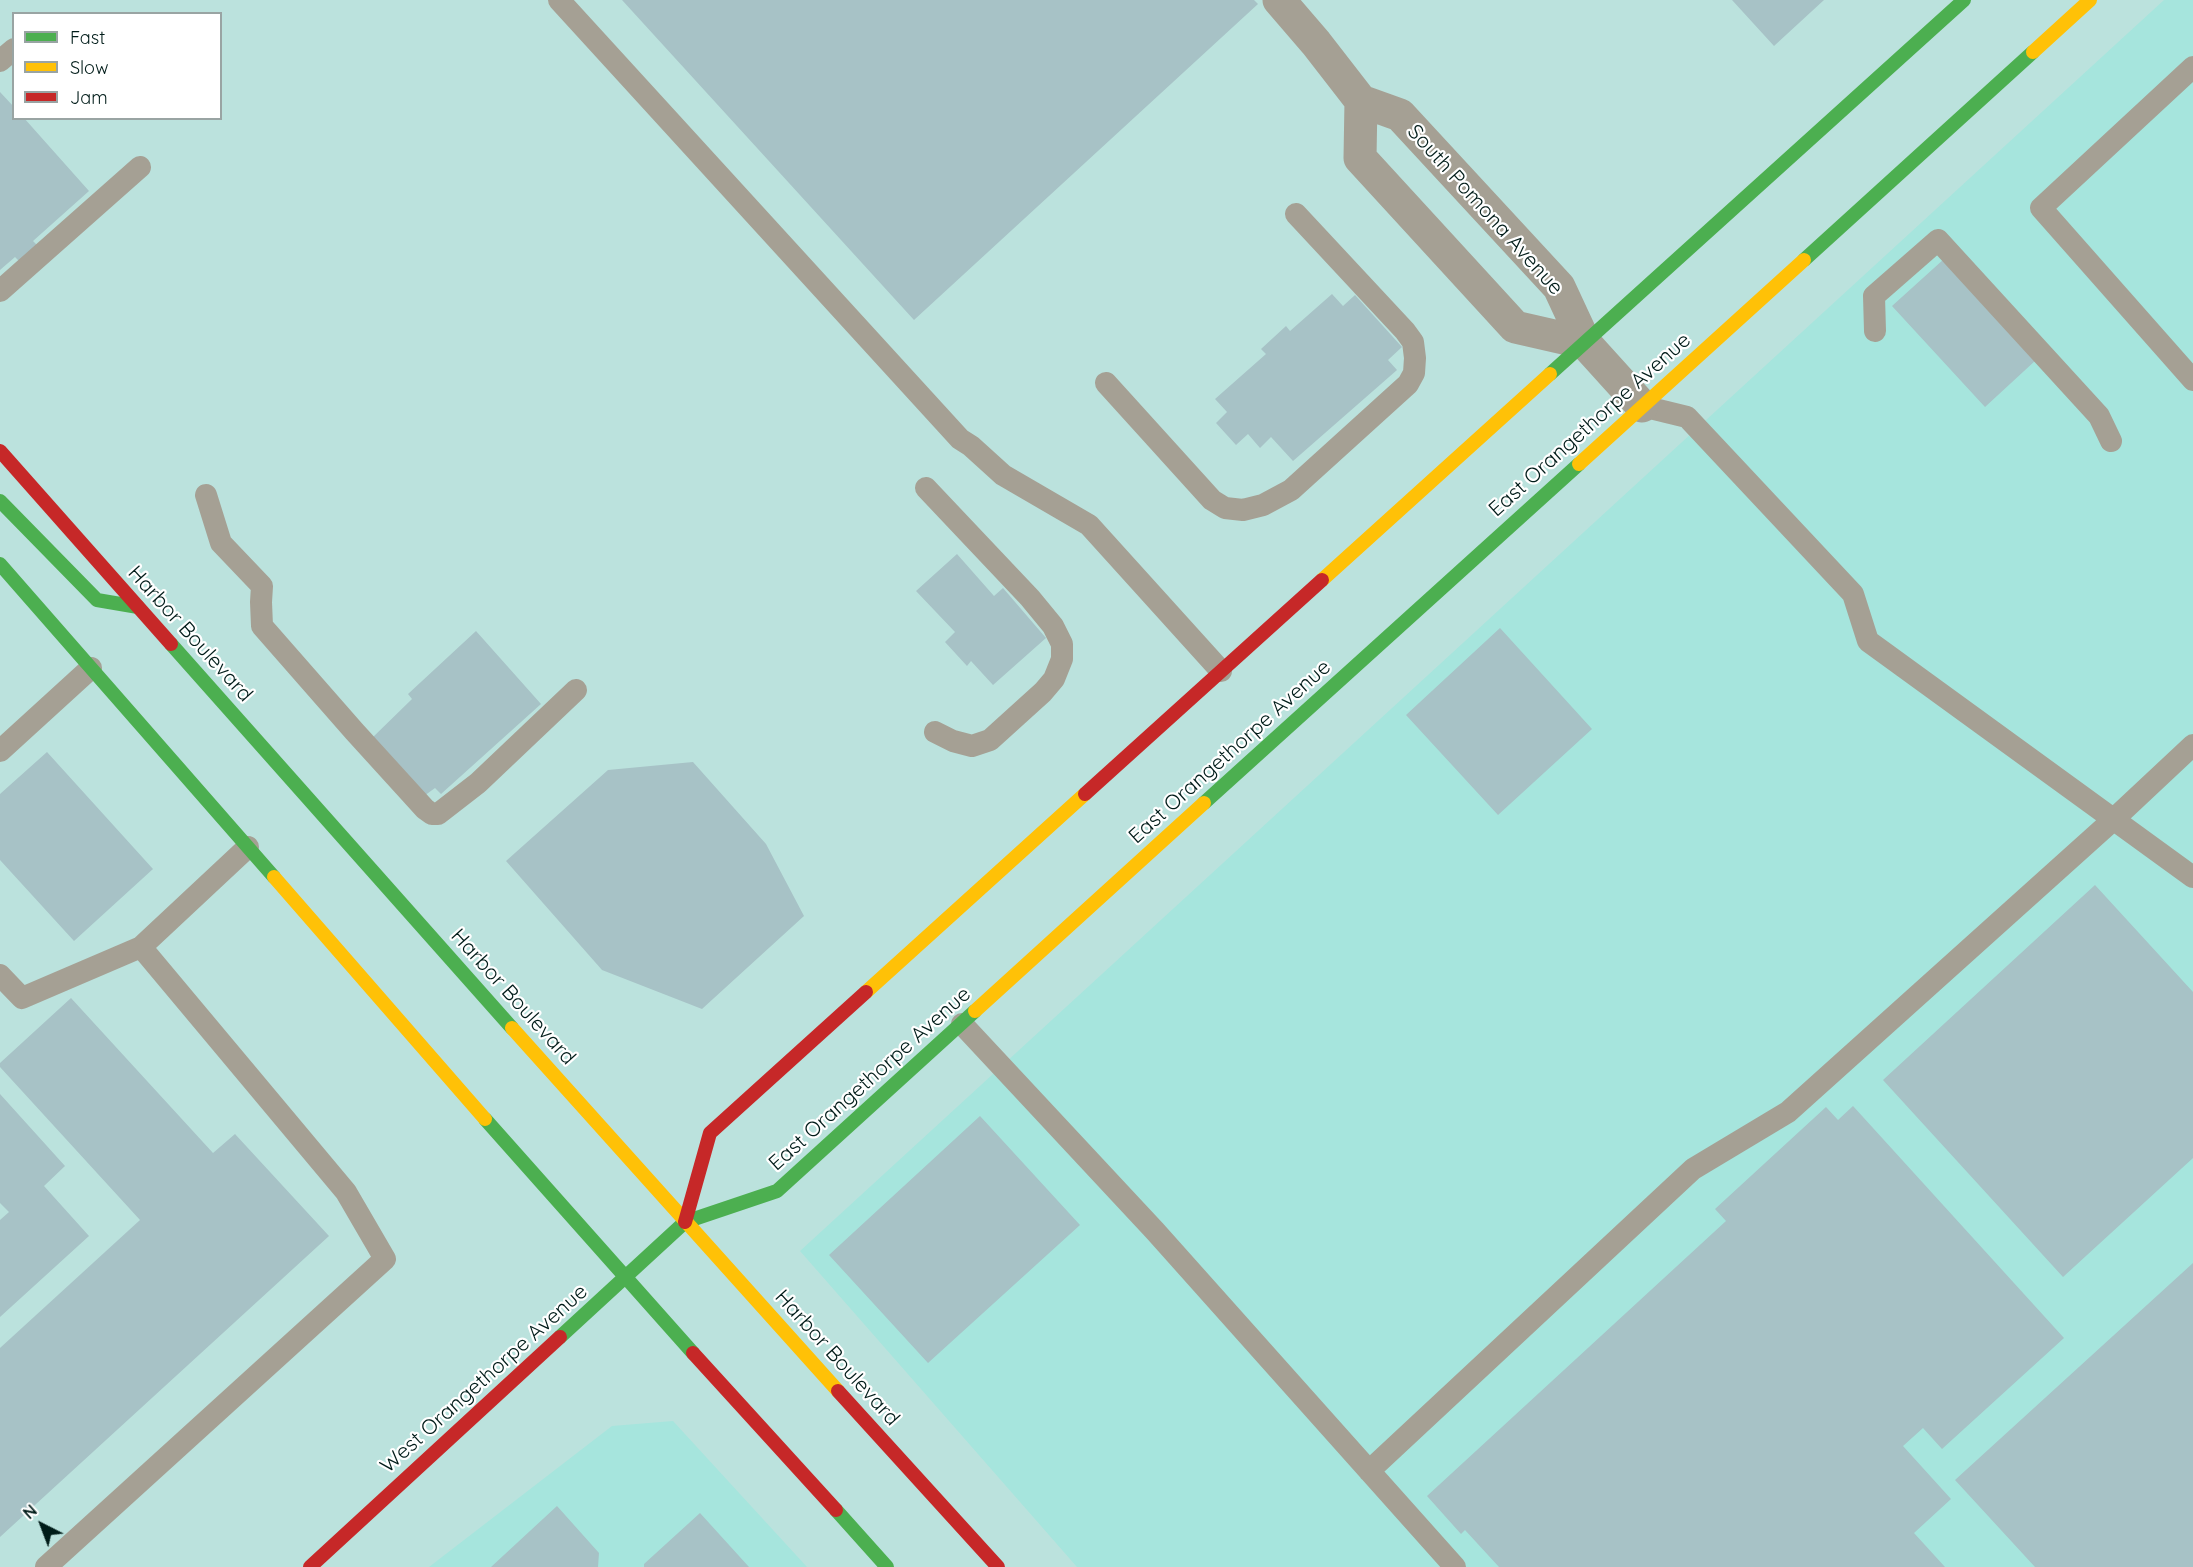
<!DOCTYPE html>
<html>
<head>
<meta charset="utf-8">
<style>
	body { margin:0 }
	#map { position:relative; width:2193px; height:1567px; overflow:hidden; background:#bbe2dd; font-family:Quicksand,sans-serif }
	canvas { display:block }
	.legend { position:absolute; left:12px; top:12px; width:210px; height:108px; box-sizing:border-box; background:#fff; border:2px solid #99a4a3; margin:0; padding:8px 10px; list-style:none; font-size:18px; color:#001c19 }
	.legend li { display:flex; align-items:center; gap:12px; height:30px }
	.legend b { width:30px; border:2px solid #99a4a3 }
	.north { position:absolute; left:12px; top:1495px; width:60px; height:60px; -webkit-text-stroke:4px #fff; paint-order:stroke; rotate:318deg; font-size:16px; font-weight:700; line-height:24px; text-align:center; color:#001c19 }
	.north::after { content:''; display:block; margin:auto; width:21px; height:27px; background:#001c19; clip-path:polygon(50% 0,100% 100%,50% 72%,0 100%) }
</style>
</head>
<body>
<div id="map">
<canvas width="2193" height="1567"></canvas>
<ul class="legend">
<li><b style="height:8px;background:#4caf50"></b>Fast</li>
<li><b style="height:8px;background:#ffc107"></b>Slow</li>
<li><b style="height:8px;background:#c62828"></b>Jam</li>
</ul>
<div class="north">N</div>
</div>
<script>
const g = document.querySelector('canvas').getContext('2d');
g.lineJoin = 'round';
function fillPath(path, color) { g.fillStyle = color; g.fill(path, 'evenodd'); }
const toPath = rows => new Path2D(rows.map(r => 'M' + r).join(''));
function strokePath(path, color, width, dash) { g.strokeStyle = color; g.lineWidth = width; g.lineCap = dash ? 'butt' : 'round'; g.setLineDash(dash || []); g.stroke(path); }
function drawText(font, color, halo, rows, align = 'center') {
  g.font = font + ' Quicksand,sans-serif'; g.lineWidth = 4.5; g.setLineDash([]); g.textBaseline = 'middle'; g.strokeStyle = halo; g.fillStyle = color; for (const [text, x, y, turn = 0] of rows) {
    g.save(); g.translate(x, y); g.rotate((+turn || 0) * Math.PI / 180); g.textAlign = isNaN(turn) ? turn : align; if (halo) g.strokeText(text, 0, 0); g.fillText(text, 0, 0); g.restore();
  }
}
fillPath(toPath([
	[2164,0,2193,0,2193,1567,1077,1567,800,1251],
	[673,1421,807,1567,429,1567,612,1426]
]), '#a6e5dd');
fillPath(toPath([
	[622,0,1254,0,1258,4,914,320],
	[1732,0,1824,0,1774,46],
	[0,92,14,107,14,118,24,118,89,191,33,241,38,246,20,262,15,257,0,270],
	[1944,259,2036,360,1985,407,1892,306],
	[1332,294,1343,306,1355,295,1402,347,1388,360,1397,370,1293,461,1271,437,1260,448,1248,434,1236,445,1216,423,1227,412,1215,399,1266,354,1261,349,1286,326,1290,331],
	[957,554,994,596,1003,588,1046,638,993,685,971,661,967,666,945,642,955,632,916,591],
	[1500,628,1592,729,1498,815,1406,715],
	[476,631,541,704,441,794,435,788,424,796,371,739,412,699,408,694],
	[47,752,153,869,74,941,0,860,0,794],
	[693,762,766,844,804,916,702,1009,602,970,506,861,608,770],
	[2095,885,2193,992,2193,1158,2063,1277,1883,1080],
	[71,998,213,1153,235,1134,329,1236,0,1537,0,1348,140,1220,0,1067,0,1063],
	[0,1094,65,1166,44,1186,89,1236,0,1317,0,1220,9,1212,0,1203],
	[1853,1106,2064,1338,1942,1449,1923,1428,1903,1446,1951,1499,1914,1533,1945,1567,1499,1567,1465,1530,1461,1534,1427,1496,1726,1221,1715,1209,1826,1107,1838,1120],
	[980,1116,1080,1225,928,1363,829,1255],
	[2193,1263,2193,1567,2035,1567,1955,1480],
	[557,1506,599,1553,598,1567,491,1567],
	[700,1513,749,1567,644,1567,644,1564]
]), '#a7c2c6');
strokePath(toPath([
	[559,0,960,439,971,446,1003,475,1089,525,1221,671],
	[0,61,14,49],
	[2193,67,2041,208,2193,380],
	[0,291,140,167],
	[1875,331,1874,296,1938,240,2099,416,2111,441],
	[1106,383,1212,500,1225,508,1243,510,1263,505,1291,490,1408,384,1414,373,1415,358,1413,342,1405,331,1296,214],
	[1642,406,1687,417,1853,594,1868,641,2193,877],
	[926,488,1030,598,1053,626,1062,644,1062,659,1054,679,1043,692,990,740,972,746,953,741,935,732],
	[206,495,221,543,262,586,261,602,262,626,354,731,425,809,432,814,438,814,478,783,576,690],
	[0,751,91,668],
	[0,975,22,998,141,947,248,847],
	[962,1024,1155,1231,1455,1567],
	[1369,1471,1693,1169,1788,1112,2114,819,2193,745],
	[46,1567,385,1259,346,1192,141,947]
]), '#a5a094', 22);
strokePath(toPath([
	[1279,0,1316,43,1361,101,1400,115,1559,287,1585,343,1642,406],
	[1361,101,1360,158,1515,327,1585,343]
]), '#a5a094', 33);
strokePath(toPath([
	[1804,260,2033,52],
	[1550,374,1964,0],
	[0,501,97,600,138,607],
	[0,564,274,877],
	[171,644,512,1028],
	[1204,803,1579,464],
	[485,1119,693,1353],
	[560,1337,685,1222,777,1191,975,1011],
	[836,1510,887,1567]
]), '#4caf50', 14);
strokePath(toPath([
	[2033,52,2090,0],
	[1579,464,1804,260],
	[1322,580,1550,374],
	[274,877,485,1119],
	[866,992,1085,794],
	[975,1011,1204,803],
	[512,1028,838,1391]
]), '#ffc107', 14);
strokePath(toPath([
	[0,451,171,644],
	[1085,794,1322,580],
	[685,1222,710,1133,866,992],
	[693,1353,836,1510],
	[838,1391,998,1567],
	[310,1567,560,1337]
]), '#c62828', 14);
drawText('21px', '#001c19', '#fff', [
	["South Pomona Avenue",1485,210,48],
	["East Orangethorpe Avenue",1590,425,-42],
	["Harbor Boulevard",190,634,48],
	["East Orangethorpe Avenue",1230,752,-42],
	["Harbor Boulevard",513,997,48],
	["East Orangethorpe Avenue",870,1079,-42],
	["Harbor Boulevard",837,1358,48],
	["West Orangethorpe Avenue",484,1379,-42]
]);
</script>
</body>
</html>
